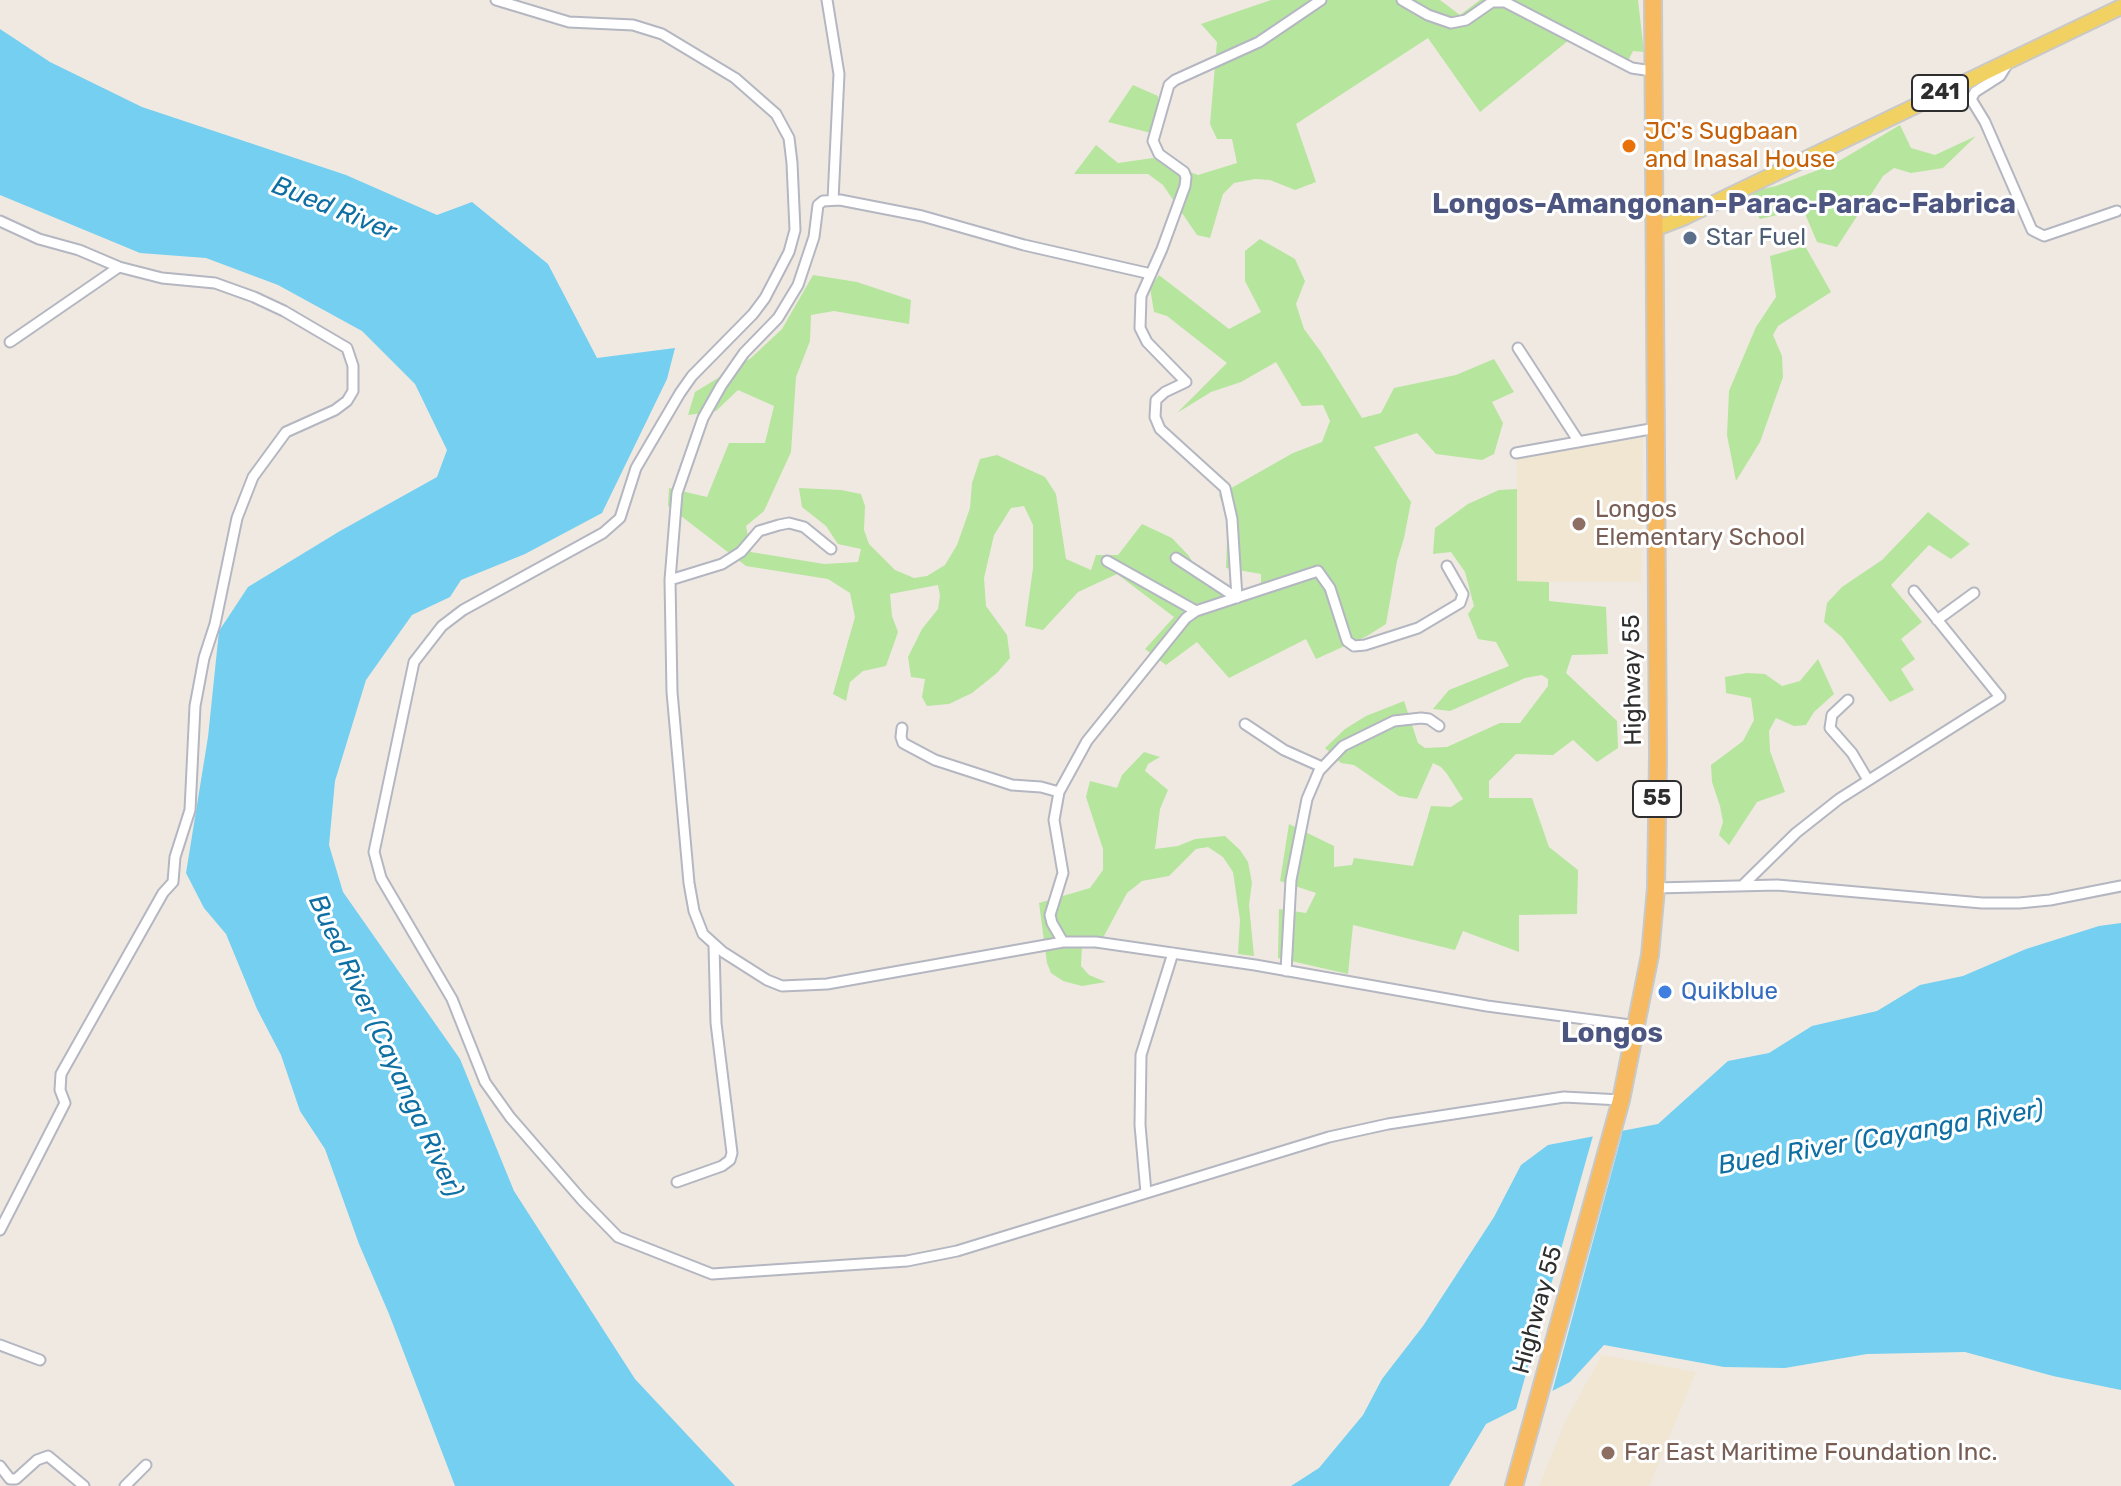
<!DOCTYPE html>
<html>
<head>
<meta charset="utf-8">
<style>
	body { margin:0 }
	canvas { display:block; background:#efe9e1 }
</style>
</head>
<body>
<canvas width="2121" height="1486"></canvas>
<script>
const g = document.querySelector('canvas').getContext('2d');
g.lineJoin = 'round';
function fillPath(path, color) { g.fillStyle = color; g.fill(path, 'evenodd'); }
const toPath = rows => new Path2D(rows.map(r => 'M' + r).join(''));
function strokePath(path, color, width, dash) { g.strokeStyle = color; g.lineWidth = width; g.lineCap = dash ? 'butt' : 'round'; g.setLineDash(dash || []); g.stroke(path); }
function drawText(font, color, halo, rows, align = 'center') {
  g.font = font + ' Rubik,sans-serif'; g.lineWidth = 6; g.setLineDash([]); g.textBaseline = 'middle'; g.strokeStyle = halo; g.fillStyle = color; for (const [text, x, y, turn = 0] of rows) {
    g.save(); g.translate(x, y); g.rotate((+turn || 0) * Math.PI / 180); g.textAlign = isNaN(turn) ? turn : align; if (halo) g.strokeText(text, 0, 0); g.fillText(text, 0, 0); g.restore();
  }
}
fillPath(toPath([
	[1643,435,1641,582,1517,582,1517,457],
	[1602,1355,1696,1372,1649,1486,1539,1486,1566,1420]
]), '#f0e6d1');
fillPath(toPath([
	[1271,0,1440,0,1460,15,1480,0,1638,0,1644,52,1633,51,1624,69,1569,40,1480,112,1428,38,1296,124,1316,182,1295,190,1270,180,1255,179,1234,183,1223,194,1210,238,1197,235,1163,185,1148,174,1074,174,1096,145,1118,163,1153,158,1198,175,1237,163,1232,139,1217,139,1210,124,1217,42,1201,24],
	[1133,85,1158,96,1159,135,1108,122],
	[1900,125,1911,148,1935,155,1976,136,1943,168,1911,173,1894,168,1883,176,1837,247,1817,242,1803,209,1760,219,1745,193,1776,186,1834,164],
	[1260,239,1295,259,1305,281,1296,304,1304,329,1321,352,1362,418,1381,413,1394,388,1456,375,1494,359,1514,392,1492,402,1503,423,1494,454,1482,460,1436,454,1417,433,1374,447,1411,502,1404,538,1397,561,1386,624,1367,636,1316,659,1306,639,1229,678,1197,642,1166,665,1145,649,1174,617,1117,574,1078,592,1043,630,1025,626,1033,568,1033,525,1024,506,1011,508,994,535,984,578,986,606,1007,635,1010,658,997,673,972,693,949,704,927,706,922,697,925,679,911,677,908,657,922,629,938,609,940,596,938,585,890,594,892,616,898,632,886,666,863,671,850,682,846,701,833,694,855,617,850,593,828,579,746,566,668,506,669,488,707,497,729,443,765,443,774,406,738,390,716,411,688,415,695,392,751,358,782,329,813,275,857,282,911,300,909,324,834,311,811,315,810,341,796,377,791,452,764,511,746,526,751,552,824,564,858,562,861,549,838,544,826,526,802,507,799,488,841,490,861,494,865,506,864,530,869,544,895,570,914,578,927,576,945,565,957,545,970,508,972,483,980,459,997,455,1045,477,1056,494,1066,559,1091,570,1096,555,1118,555,1142,524,1172,538,1189,556,1206,586,1240,594,1261,586,1261,574,1226,568,1228,517,1219,495,1293,453,1322,442,1330,421,1323,405,1302,406,1276,362,1241,382,1211,392,1177,413,1227,363,1167,316,1154,312,1150,288,1159,275,1229,329,1261,312,1245,281,1245,251],
	[1805,246,1831,292,1778,326,1773,335,1782,356,1783,377,1760,442,1736,481,1727,435,1729,391,1756,327,1776,297,1770,256],
	[1517,489,1517,581,1549,582,1549,601,1606,607,1608,654,1572,655,1566,673,1617,721,1618,748,1597,762,1573,740,1553,755,1516,754,1489,781,1489,798,1532,798,1549,847,1578,870,1577,914,1519,915,1519,952,1463,931,1455,950,1353,925,1348,974,1278,958,1279,909,1306,913,1316,893,1280,881,1289,824,1334,846,1334,867,1352,865,1354,858,1413,866,1431,806,1451,807,1463,799,1447,774,1441,767,1433,763,1417,799,1399,796,1354,765,1341,763,1325,748,1345,729,1366,716,1404,701,1418,743,1425,748,1447,747,1500,723,1520,723,1548,686,1548,679,1542,675,1525,678,1450,711,1433,709,1449,690,1509,666,1496,642,1478,639,1468,614,1474,606,1465,572,1451,552,1433,554,1435,528,1468,504,1499,490],
	[1928,512,1970,544,1951,559,1929,545,1891,585,1922,622,1901,639,1915,659,1901,669,1914,690,1890,702,1842,637,1824,622,1827,603,1842,587,1882,560],
	[1818,659,1834,694,1814,712,1806,725,1794,726,1776,718,1769,731,1770,751,1785,792,1757,802,1729,845,1719,835,1723,822,1720,806,1712,782,1711,765,1743,741,1754,720,1751,698,1726,693,1725,677,1747,673,1765,674,1782,686,1800,681],
	[1144,752,1160,757,1148,764,1145,771,1168,790,1160,809,1155,849,1178,846,1195,839,1225,836,1240,850,1248,862,1252,883,1249,905,1254,956,1238,954,1240,920,1233,872,1223,857,1208,847,1196,849,1169,876,1142,881,1127,893,1097,949,1082,945,1081,966,1089,975,1106,982,1082,986,1063,981,1051,973,1047,963,1039,903,1090,888,1103,870,1103,849,1086,797,1090,781,1117,788,1122,775]
]), '#b6e59e');
fillPath(toPath([
	[0,29,50,62,142,107,346,175,437,215,472,202,548,264,597,358,675,348,667,379,602,513,525,554,461,580,450,597,412,615,366,680,335,781,329,845,343,892,460,1059,514,1191,635,1379,735,1486,455,1486,389,1314,359,1244,325,1149,300,1111,281,1055,257,1009,226,934,204,908,186,873,208,737,219,631,248,587,340,531,437,477,447,450,415,384,362,331,278,285,206,258,140,253,0,195],
	[2121,923,2121,1390,2053,1376,1965,1352,1867,1354,1785,1368,1724,1367,1604,1345,1570,1382,1486,1424,1449,1486,1291,1486,1319,1468,1363,1415,1382,1379,1423,1326,1494,1217,1521,1165,1548,1145,1658,1124,1728,1061,1769,1053,1812,1026,1877,1011,1920,985,1963,976,2026,949,2099,926]
]), '#75cff0');
fillPath(toPath([
	[1607,1130,1622,1134,1551,1396,1515,1413,1594,1132]
]), '#efe9e1');
const minor = toPath([
	[496,0,569,22,633,25,662,34,735,78,776,114,789,138,792,163,795,230,789,252,765,298,753,314,692,376,680,393,636,468,620,518,603,533,463,610,442,626,414,662,374,852,381,878,452,999,485,1082,510,1117,582,1200,618,1237,712,1274,907,1261,957,1251,1329,1137,1388,1124,1564,1097,1621,1100],
	[827,0,839,74,833,200],
	[1402,0,1428,15,1451,23,1466,20,1492,2,1505,2,1632,68,1652,71],
	[2008,63,2000,76,1975,92,1971,99,1985,122,2032,230,2044,236,2117,211],
	[0,221,39,239,79,250,119,267,162,278,215,283,254,297,284,311,347,348,353,366,353,391,347,401,335,410,286,432,253,477,237,518,215,624,204,658,195,706,190,810,175,857,173,882,163,893,61,1074,60,1090,65,1103,0,1230],
	[1151,274,1024,245,922,216,840,200,823,201,818,205,814,237,798,285,778,318,744,353,721,386,703,418,677,493,670,580,672,692,689,883,694,911,703,934,723,952,767,980,782,986,827,984,1063,942,1096,942,1255,965,1487,1006,1638,1026],
	[10,342,119,267],
	[1518,348,1579,442],
	[1516,453,1656,428],
	[1176,558,1237,598],
	[1107,561,1196,611],
	[670,580,722,564,741,552,759,531,779,525,789,523,804,527,831,549],
	[1237,598,1232,519,1225,488,1160,429,1155,417,1156,400,1165,392,1186,382,1147,342,1140,328,1141,296,1162,249,1185,186,1186,177,1184,172,1159,154,1153,141,1169,85,1175,80,1259,42,1321,0],
	[1937,620,1974,593],
	[1848,700,1832,715,1830,728,1852,753,1868,780],
	[1245,724,1284,750,1322,767],
	[902,728,901,737,903,743,935,760,1012,785,1041,787,1059,792],
	[1743,885,1796,833,1839,799,2000,697,1914,591],
	[1656,888,1777,885,1982,903,2019,903,2050,900,2121,886],
	[1063,942,1052,923,1050,915,1063,873,1054,820,1059,792,1087,741,1186,618,1196,611,1318,571,1330,588,1347,641,1354,646,1365,645,1418,628,1460,603,1463,594,1447,566],
	[1286,971,1291,880,1307,799,1319,771,1343,746,1394,721,1421,718,1429,719,1439,726],
	[677,1182,722,1166,730,1160,732,1153,716,1023,714,946],
	[1146,1193,1140,1125,1141,1055,1173,953],
	[0,1345,40,1360],
	[0,1466,10,1479,16,1479,37,1460,48,1456,84,1486],
	[125,1486,146,1465]
]);
const primary = toPath([
	[1654,229,1685,217,2121,7]
]);
const trunk = toPath([
	[1514,1486,1621,1100,1650,955,1656,888,1658,756,1653,0]
]);
strokePath(minor, '#b4b7c1', 13);
strokePath(primary, '#c9c9c9', 18);
strokePath(trunk, '#c9c9c9', 20);
strokePath(minor, '#fff', 9);
strokePath(primary, '#f2d163', 14);
strokePath(trunk, '#f8ba60', 16);
for (const [x, y, r, color] of [
	[1629,146,8,"#e8710a"],
	[1690,238,8,"#5c6f8a"],
	[1579,524,8,"#8d6e63"],
	[1665,992,8,"#3f7fe0"],
	[1608,1453,8,"#8d6e63"]
]) { const dot = new Path2D(); dot.arc(x, y, r, 0, 2 * Math.PI); g.fillStyle = color; g.fill(dot); strokePath(dot, '#fff', 3); }
for (const [x, y, w] of [
	[1940,93,56],
	[1657,799,48]
]) { const box = new Path2D(); box.roundRect(x - w / 2, y - 18, w, 36, 6); g.fillStyle = '#fff'; g.fill(box); strokePath(box, '#2e2e2e', 2); }
drawText('bold 22px', '#2e2e2e', null, [
	["241",1940,93],
	["55",1657,799]
]);
drawText('24px', '#c56008', '#fff', [
	["JC's Sugbaan",1645,132],
	["and Inasal House",1645,160]
], 'left');
drawText('24px', '#4e5e75', '#fff', [
	["Star Fuel",1706,238]
], 'left');
drawText('24px', '#785e54', '#fff', [
	["Longos",1595,510],
	["Elementary School",1595,538],
	["Far East Maritime Foundation Inc.",1624,1453]
], 'left');
drawText('24px', '#2e2e2e', '#fff', [
	["Highway 55",1633,680,-91],
	["Highway 55",1538,1310,-75]
]);
drawText('24px', '#366cbe', '#fff', [
	["Quikblue",1681,992]
], 'left');
drawText('italic 26px', '#0d6fa3', '#fff', [
	["Bued River",334,209,22],
	["Bued River (Cayanga River)",385,1046,65],
	["Bued River (Cayanga River)",1881,1138,-10]
]);
drawText('bold 28px', '#4d5680', '#fff', [
	["Longos-Amangonan-Parac‑Parac-Fabrica",1724,205],
	["Longos",1612,1034]
]);
</script>
</body>
</html>
